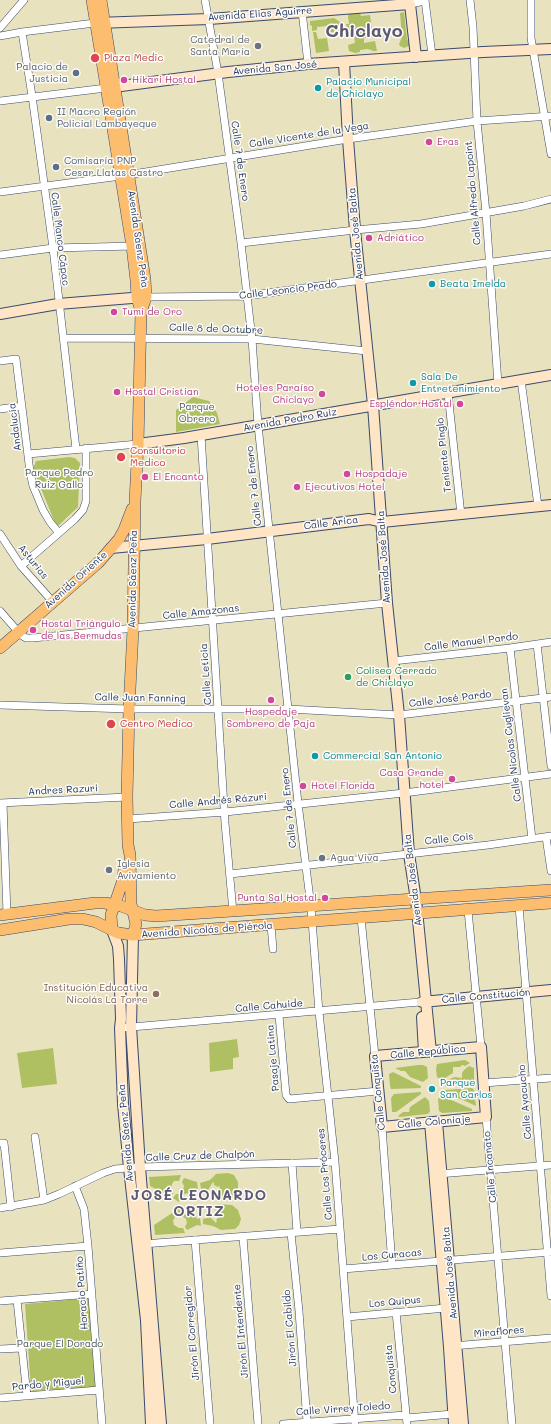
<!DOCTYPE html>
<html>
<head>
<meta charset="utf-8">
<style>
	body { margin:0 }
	canvas { display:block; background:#e8e2bf }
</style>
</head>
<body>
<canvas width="551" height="1424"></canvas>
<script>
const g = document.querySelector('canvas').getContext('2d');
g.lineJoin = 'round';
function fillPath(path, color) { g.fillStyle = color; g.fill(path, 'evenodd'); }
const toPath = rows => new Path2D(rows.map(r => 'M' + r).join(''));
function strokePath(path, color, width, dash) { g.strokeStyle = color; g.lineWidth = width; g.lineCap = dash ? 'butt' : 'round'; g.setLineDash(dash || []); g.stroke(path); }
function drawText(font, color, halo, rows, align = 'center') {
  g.font = font + ' Mali,sans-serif'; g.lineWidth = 3; g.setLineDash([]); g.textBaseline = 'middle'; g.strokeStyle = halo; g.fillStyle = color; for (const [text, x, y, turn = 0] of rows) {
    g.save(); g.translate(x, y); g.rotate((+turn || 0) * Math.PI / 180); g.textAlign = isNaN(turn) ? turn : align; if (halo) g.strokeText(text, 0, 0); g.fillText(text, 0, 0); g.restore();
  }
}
fillPath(toPath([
	[404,12,407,39,410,44,409,46,404,48,400,46,399,44,402,37,400,13],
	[360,13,361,16,370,15,373,37,364,38,364,43,375,41,377,51,373,51,371,50,367,49,360,50,360,52,355,53,349,51,348,45,355,43,354,34,348,34,346,24,349,24,348,16,349,14],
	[334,18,343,24,344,30,328,33,327,26,317,27,317,30,312,31,312,26,310,25,310,21],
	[313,32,316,32,318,39,327,38,329,51,316,53],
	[193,397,209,401,217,413,220,424,176,432,176,410],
	[69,457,75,458,80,463,78,507,58,526,55,523,33,469,36,461],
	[237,1039,239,1057,233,1058,233,1069,210,1072,209,1043],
	[53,1048,57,1084,22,1088,17,1053],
	[465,1060,470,1063,465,1066,462,1065,460,1067,453,1067,453,1073,442,1080,437,1077,436,1069,437,1064],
	[418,1065,423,1065,427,1067,428,1078,423,1082,410,1077,405,1071,401,1071,395,1068],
	[469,1066,474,1068,474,1083,445,1086,444,1081,455,1077,462,1078,462,1073,464,1070],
	[393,1072,421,1086,421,1088,391,1089,390,1086,389,1074],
	[472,1088,474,1090,476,1106,445,1092,445,1090],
	[421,1092,421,1094,396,1112,392,1112,391,1098,394,1094],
	[442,1096,472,1109,472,1111,442,1113,439,1111,438,1099],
	[425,1097,429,1101,430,1111,428,1114,399,1117,398,1116,403,1112,409,1112,410,1107],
	[228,1173,234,1175,238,1182,238,1189,232,1198,217,1201,214,1195,220,1187,219,1186,218,1187,214,1185,214,1183,213,1182,208,1190,201,1189,200,1183,210,1180,216,1174],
	[181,1175,179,1181,174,1181,172,1184,171,1188,173,1193,171,1197,150,1186,149,1177],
	[184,1178,197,1182,198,1189,194,1189,194,1192,184,1194,180,1199,179,1202,173,1198,176,1194,180,1194,183,1190,184,1186,182,1182],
	[217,1204,232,1205,238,1210,241,1219,239,1225,235,1229,221,1230,213,1226,203,1224,203,1219,210,1217,216,1223,217,1221,216,1220,220,1216,221,1217,222,1216,215,1210],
	[180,1208,185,1214,189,1216,196,1216,197,1219,200,1218,201,1226,197,1225,187,1230,185,1227,187,1223,186,1219,181,1215,178,1216,175,1211],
	[172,1213,175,1217,173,1221,174,1225,179,1228,183,1228,185,1233,155,1235,154,1225],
	[89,1298,96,1385,94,1387,33,1391,31,1389,25,1304]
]), '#afc063');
const street = toPath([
	[205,0,218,73,241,243,252,339,258,425,298,803,311,907,319,1012,335,1162,355,1424],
	[425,0,432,55],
	[470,0,473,27,477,121,486,213,498,384],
	[531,0,531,38,551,154],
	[410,4,425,1],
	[302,11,308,64],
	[0,28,24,0],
	[22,32,32,96,53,248,76,449],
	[0,36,22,32,95,23],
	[0,101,106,88],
	[0,192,121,176,348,139,477,121,551,116],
	[241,243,355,230,421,224,524,206,551,199],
	[0,255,53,248,135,246],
	[146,297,246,296,551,254],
	[64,338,252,339,367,351],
	[0,361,16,359,30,472,33,486,43,510,50,522,59,533],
	[521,380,538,506],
	[448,393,461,515],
	[0,409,22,406],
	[201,435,225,823,233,912],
	[28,454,138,444],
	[0,534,21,566,53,602],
	[21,566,75,519,83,510,86,501,86,448],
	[0,611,21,635,26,638,33,638,387,603],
	[537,644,551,766],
	[510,648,532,839],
	[393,661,510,648,551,642],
	[0,705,129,709,288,709,399,715,551,697],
	[0,803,127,797],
	[3,803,7,914],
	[128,819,225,812,404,793,551,774],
	[546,837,551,871],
	[230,874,488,845,551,836],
	[519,906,551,1296],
	[468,910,481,1047],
	[361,918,375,1056],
	[271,925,273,949],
	[279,1015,286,1095,289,1099,379,1091],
	[120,1028,420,1002],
	[484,1083,551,1078],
	[486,1117,512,1424],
	[382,1127,392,1265],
	[35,1137,44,1200],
	[0,1143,4,1143,11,1207],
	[292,1163,297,1232],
	[438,1174,551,1165],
	[75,1186,84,1209,88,1246,102,1424],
	[0,1208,44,1200,59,1194,103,1173,115,1169,140,1167,335,1162],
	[291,1233,299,1311,307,1422],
	[243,1237,258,1424],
	[195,1240,210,1424],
	[143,1244,340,1229],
	[0,1253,88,1246],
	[343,1269,551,1252],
	[17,1300,27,1396],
	[0,1301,92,1294],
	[396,1312,407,1424],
	[347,1317,446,1308],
	[452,1346,551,1338],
	[0,1349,22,1348],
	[0,1398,99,1390],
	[406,1418,453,1414],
	[283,1424,406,1415]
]);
const secondary = toPath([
	[97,23,209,19,410,4,416,57],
	[344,62,348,139,355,230,373,405,387,603,399,715,409,854,416,900,431,1052],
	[106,88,228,72,308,64,483,52,551,49],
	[0,314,58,304,144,297],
	[138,444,184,438,551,375],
	[111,548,207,539,369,519,382,522,551,505],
	[112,930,118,946,119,959,121,1019,120,1028,123,1104,129,1168,146,1320,151,1424],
	[133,935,131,1027,140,1167,161,1424],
	[422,1002,551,990],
	[422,1017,424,1052],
	[481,1047,486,1117,382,1127,375,1056,481,1047],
	[430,1122,449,1347,454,1424],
	[437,1122,463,1424]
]);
const primary = toPath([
	[92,0,132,246,136,280,137,297,141,312],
	[101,0,145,279,146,297,141,312,138,444,135,501,133,629,129,709,127,797,128,845,130,855,131,904,136,924,133,935],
	[0,648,98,563,119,539,124,530,132,509],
	[0,915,95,903,105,903,121,906,145,915,156,916,551,890],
	[0,930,69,919,83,919,96,922,118,933,133,935,551,903],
	[112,930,111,915,123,880,124,869]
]);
strokePath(street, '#3a4a6d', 8);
strokePath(secondary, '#3a4a6d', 12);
strokePath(primary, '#3a4a6d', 12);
strokePath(street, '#fff', 7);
strokePath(secondary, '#fee5c5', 10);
strokePath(primary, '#fcbd6f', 11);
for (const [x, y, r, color] of [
	[258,46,4,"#6b7280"],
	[95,58,5,"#e0444e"],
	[76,73,4,"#5c6f8a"],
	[124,80,4,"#d1479c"],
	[318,88,4,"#0f9aa8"],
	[49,118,4,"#5c6f8a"],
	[429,142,4,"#d1479c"],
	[56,167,4,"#5c6f8a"],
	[369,238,4,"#d1479c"],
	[432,284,4,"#0f9aa8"],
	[114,312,4,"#d1479c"],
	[413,383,4,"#0f9aa8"],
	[117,392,4,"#d1479c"],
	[322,394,4,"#d1479c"],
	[460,404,4,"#d1479c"],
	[121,457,5,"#e0444e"],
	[347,474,4,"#d1479c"],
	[145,477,4,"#d1479c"],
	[297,487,4,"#d1479c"],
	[33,630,4,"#d1479c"],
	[348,677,4,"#2e9e5b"],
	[271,700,4,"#d1479c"],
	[111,724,5,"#e0444e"],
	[315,756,4,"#0f9aa8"],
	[452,779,4,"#d1479c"],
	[303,786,4,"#d1479c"],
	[322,858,4,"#6b7280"],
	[109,870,4,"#6b7280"],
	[325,898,4,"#d1479c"],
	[156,994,4,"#8d6e63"],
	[432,1089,4,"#0f9aa8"]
]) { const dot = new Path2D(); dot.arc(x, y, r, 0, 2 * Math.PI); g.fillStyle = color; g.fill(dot); strokePath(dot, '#fdfcf7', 1.5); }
drawText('10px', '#1b2f5e', '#fdfcf7', [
	["Avenida Elias Aguirre",260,14,-4],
	["Avenida San José",275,68,-5],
	["Calle Vicente de la Vega",309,135,-9],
	["Calle 7 de Enero",240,161,82],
	["Calle Alfredo Lapoint",473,193,-95],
	["Avenida José Balta",356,234,-95],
	["Calle Manco Cápac",60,239,83],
	["Avenida Sáenz Peña",138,239,82],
	["Calle Leoncio Prado",288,290,-7],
	["Calle 8 de Octubre",216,329,2],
	["Avenida Pedro Ruiz",290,420,-10],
	["Andalucía",15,427,-97],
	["Teniente Pinglo",444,455,-96],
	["Calle 7 de Enero",254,486,-96],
	["Calle Arica",331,523,-7],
	["Avenida José Balta",384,557,-94],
	["Asturias",33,562,51],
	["Avenida Sáenz Peña",133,579,-89],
	["Avenida Oriente",76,580,-42],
	["Calle Amazonas",201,612,-6],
	["Calle Manuel Pardo",471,642,-7],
	["Calle Leticia",206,674,-94],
	["Calle Juan Fanning",140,698,1],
	["Calle José Pardo",450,699,-7],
	["Calle Nicolas Cuglievan",511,745,-97],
	["Andres Razuri",63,790,-3],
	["Calle Andrés Rázuri",218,801,-5],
	["Calle 7 de Enero",289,808,-96],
	["Calle Cois",449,839,-6],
	["Avenida José Balta",413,880,-97],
	["Avenida Nicolás de Piérola",207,930,-4],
	["Calle Constitución",486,996,-5],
	["Calle Cahuide",269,1006,-5],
	["Calle República",428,1052,-5],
	["Pasaje Latina",273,1058,-95],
	["Calle Conquista",378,1092,-96],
	["Calle Ayacucho",525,1102,-95],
	["Calle Coloniaje",434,1122,-5],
	["Avenida Sáenz Peña",126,1133,-95],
	["Calle Cruz de Chalpón",200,1156,-2],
	["Calle Incanato",490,1167,-95],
	["Calle Los Próceres",325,1174,-95],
	["Los Curacas",392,1255,-5],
	["Avenida José Balta",450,1273,-95],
	["Horacio Patiño",82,1293,-94],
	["Los Quipus",395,1302,-5],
	["Jirón El Cabildo",290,1328,-95],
	["Jirón El Intendente",241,1331,-95],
	["Miraflores",499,1332,-5],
	["Jirón El Corregidor",192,1333,-95],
	["Conquista",391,1369,-96],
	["Pardo y Miguel",48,1384,-5],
	["Calle Virrey Toledo",343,1409,-4]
]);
drawText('10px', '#5b616d', '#fdfcf7', [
	["Catedral de",250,40,"right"],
	["Santa María",250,52,"right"],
	["Agua Viva",330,858],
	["Iglesia",117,864],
	["Avivamiento",117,876]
], 'left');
drawText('10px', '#be3a42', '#fdfcf7', [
	["Plaza Medic",104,58],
	["Consultorio",130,451],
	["Medico",130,463],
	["Centro Medico",120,724]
], 'left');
drawText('10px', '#4e5e75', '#fdfcf7', [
	["Palacio de",68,67,"right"],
	["Justicia",68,79,"right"],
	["II Macro Región",57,112],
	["Policial Lambayeque",57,124],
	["Comisaría PNP",64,161],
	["Cesar Llatas Castro",64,173]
], 'left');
drawText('10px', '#b23c85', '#fdfcf7', [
	["Hikari Hostal",132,80],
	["Eras",437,142],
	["Adriático",377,238],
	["Tumi de Oro",122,312],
	["Hoteles Paraíso",314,388,"right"],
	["Chiclayo",314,400,"right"],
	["Hostal Cristian",125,392],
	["Espléndor Hostal",452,404,"right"],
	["Hospadaje",355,474],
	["El Encanto",153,477],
	["Ejecutivos Hotel",305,487],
	["Hostal Triángulo",41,624],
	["de las Bermudas",41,636],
	["Hospedaje",271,712,"center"],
	["Sombrero de Paja",271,724,"center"],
	["Casa Grande",444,773,"right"],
	["hotel",444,785,"right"],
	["Hotel Florida",311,786],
	["Punta Sal Hostal",317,898,"right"]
], 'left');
drawText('10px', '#0d838f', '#fdfcf7', [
	["Palacio Municipal",326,82],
	["de Chiclayo",326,94],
	["Beata Imelda",440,284],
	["Sala De",421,377],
	["Entretenimiento",421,389],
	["Commercial San Antonio",323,756],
	["Parque",440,1083],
	["San Carlos",440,1095]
], 'left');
drawText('10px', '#475a60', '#fdfcf7', [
	["Parque",197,407],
	["Obrero",197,419],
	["Parque Pedro",59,473],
	["Ruiz Gallo",59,485],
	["Parque El Dorado",60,1344]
]);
drawText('10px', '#27864d', '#fdfcf7', [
	["Coliseo Cerrado",356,671],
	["de Chiclayo",356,683]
], 'left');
drawText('10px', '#785e54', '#fdfcf7', [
	["Institución Educativa",148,988],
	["Nicolás La Torre",148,1000]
], 'right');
g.letterSpacing = '1px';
drawText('bold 14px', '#5e5975', '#fdfcf7', [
	["JOSÉ LEONARDO",199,1196],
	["ORTIZ",199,1212]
]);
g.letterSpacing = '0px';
drawText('bold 18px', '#5e5975', '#fdfcf7', [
	["Chiclayo",364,31]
]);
</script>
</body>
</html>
